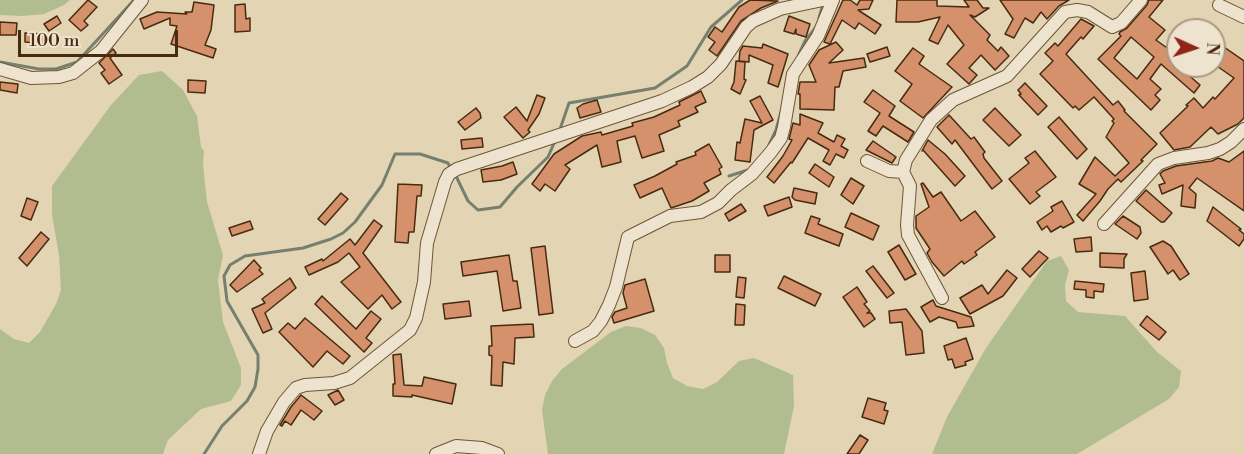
<!DOCTYPE html>
<html>
<head>
<meta charset="utf-8">
<style>
	body { margin:0 }
	#map { position:relative; width:1244px; height:454px; overflow:hidden; background:#e3d4b4; font-family:"Libre Bodoni",serif }
	canvas { display:block }
	.north { position:absolute; left:1166px; top:18px; width:60px; height:60px; box-sizing:border-box; background:#ede3ce; border:2px solid #ab9982; border-radius:50%; rotate:93deg; font-size:16px; font-weight:700; line-height:24px; text-align:center; color:#472b0f }
	.north::after { content:''; display:block; margin:auto; width:21px; height:27px; background:#8f2418; clip-path:polygon(50% 0,100% 100%,50% 72%,0 100%) }
	.scale { position:absolute; left:18px; top:30px; width:160px; height:27px; box-sizing:border-box; border:3px solid #472b0f; border-top:0; padding-left:8px; font-size:18px; line-height:21px; white-space:nowrap; color:#472b0f; -webkit-text-stroke:4px #ede3ce; paint-order:stroke }
</style>
</head>
<body>
<div id="map">
<canvas width="1244" height="454"></canvas>
<div class="north">N</div>
<div class="scale">100 m</div>
</div>
<script>
const g = document.querySelector('canvas').getContext('2d');
g.lineJoin = 'round';
function fillPath(path, color) { g.fillStyle = color; g.fill(path, 'evenodd'); }
const toPath = rows => new Path2D(rows.map(r => 'M' + r).join(''));
function strokePath(path, color, width, dash) { g.strokeStyle = color; g.lineWidth = width; g.lineCap = dash ? 'butt' : 'round'; g.setLineDash(dash || []); g.stroke(path); }
fillPath(toPath([
	[0,0,70,0,64,5,44,14,21,16,0,15],
	[162,71,183,90,197,116,201,147,204,151,203,165,207,202,223,255,218,280,223,322,241,368,241,385,231,401,201,409,168,440,163,454,0,454,0,329,14,339,29,343,40,332,56,304,61,290,59,255,52,215,52,186,111,105,139,75],
	[1061,256,1069,270,1065,285,1066,301,1078,312,1125,316,1157,352,1181,371,1179,387,1169,399,1077,454,932,454,947,417,986,348,1047,261],
	[626,326,641,328,655,335,664,348,667,363,673,378,687,386,703,389,717,382,739,361,754,358,793,375,794,406,784,454,548,454,542,410,545,395,552,381,562,369,574,360,611,332]
]), '#b1bd8f');
strokePath(toPath([
	[819,18,823,4],
	[799,54,805,41,816,27],
	[0,62,39,69,56,69,77,62,134,0],
	[559,132,569,103,655,88,687,66,711,27,742,0],
	[769,145,776,130,781,112],
	[455,174,468,201,478,210,500,207,517,187,548,157,555,141],
	[729,176,748,170],
	[204,454,222,426,247,401,255,387,258,369,258,355,227,301,224,276,230,265,245,256,303,248,331,239,343,233,355,222,382,185,395,154,420,154,448,163,451,169]
]), '#76806e', 3);
const building = toPath([
	[88,0,97,7,84,21,88,25,81,31,69,20,88,0],
	[750,0,778,1,761,8,741,21,717,56,709,50,715,42,708,37,715,27,722,32,739,7,750,0],
	[843,0,850,0,857,5,860,0,873,0,869,9,858,10,881,25,875,34,859,23,855,29,842,20,830,44,824,42,843,0],
	[897,0,937,0,937,6,969,7,964,0,977,0,983,8,989,8,975,17,970,15,990,35,987,40,998,51,1001,47,1009,56,995,70,981,55,969,68,977,75,969,84,947,64,964,45,948,25,938,44,929,40,940,17,918,22,896,22,897,0],
	[1000,0,1069,0,1059,6,1047,19,1041,12,1033,23,1025,18,1014,38,1005,34,1013,19,1000,0],
	[1149,0,1163,0,1149,17,1165,30,1156,40,1170,50,1178,38,1178,66,1200,85,1194,93,1161,64,1150,79,1161,89,1155,95,1160,100,1151,110,1098,59,1121,36,1119,34,1120,32,1127,28,1147,5,1149,0],
	[1131,37,1154,57,1137,79,1114,58,1131,37],
	[194,2,214,5,211,30,205,45,216,49,213,58,171,44,177,26,170,25,170,18,144,29,140,19,157,12,187,14,185,12,192,12,194,2],
	[245,4,246,19,250,18,250,31,235,32,235,5,245,4],
	[57,16,61,23,49,31,44,24,57,16],
	[789,16,810,24,806,37,796,34,796,29,794,34,784,31,789,16],
	[1081,19,1094,26,1083,39,1081,37,1066,54,1113,105,1118,101,1125,110,1124,111,1157,144,1141,160,1143,161,1121,182,1118,179,1108,189,1100,201,1083,221,1077,215,1096,194,1079,184,1095,157,1115,176,1129,163,1106,137,1114,123,1112,121,1114,119,1094,97,1079,110,1075,106,1073,108,1040,74,1053,61,1045,53,1055,43,1058,46,1081,19],
	[0,22,17,23,16,35,0,35,0,22],
	[25,33,46,34,45,44,25,42,25,33],
	[1214,40,1244,61,1244,118,1238,124,1218,134,1211,127,1190,147,1174,150,1160,133,1188,106,1186,105,1194,98,1203,108,1213,97,1215,99,1234,78,1214,64,1214,40],
	[836,42,843,50,829,63,864,58,866,67,843,71,839,87,835,87,834,110,800,109,800,94,798,94,800,82,816,82,809,65,819,50,836,42],
	[763,44,788,54,778,87,768,83,773,65,749,55,749,62,739,61,740,51,743,46,762,48,763,44],
	[887,47,890,56,870,62,867,54,887,47],
	[913,48,924,56,919,64,952,87,923,118,900,101,912,84,895,71,913,48],
	[113,49,116,53,110,58,122,75,109,84,101,73,105,70,99,63,113,49],
	[736,61,745,62,744,79,746,80,740,94,731,89,734,82,736,61],
	[188,80,206,81,205,93,188,92,188,80],
	[0,82,18,84,17,93,0,90,0,82],
	[1025,83,1047,106,1038,115,1019,95,1021,94,1018,90,1025,83],
	[873,90,895,106,889,116,914,132,908,142,883,126,876,136,868,131,880,113,864,102,873,90],
	[701,91,706,102,695,107,698,112,678,121,680,126,659,135,664,151,642,158,635,136,617,141,621,162,602,167,597,145,565,165,570,169,555,191,545,184,540,191,532,184,554,154,582,136,601,132,602,135,633,126,632,123,654,117,680,105,679,102,701,91],
	[537,95,545,98,539,114,528,130,530,132,523,138,504,117,516,107,527,121,537,95],
	[760,96,773,120,754,130,750,162,735,160,737,142,740,143,745,119,762,123,750,101,760,96],
	[597,100,601,112,580,118,577,108,583,104,597,100],
	[476,108,480,113,481,118,465,130,458,122,476,108],
	[995,108,1021,135,1009,146,983,120,995,108],
	[800,114,823,123,818,133,834,142,837,135,845,139,841,146,848,150,844,158,836,154,830,165,823,161,829,150,808,138,792,163,791,162,774,183,767,177,783,156,792,140,789,139,793,123,800,125,800,114],
	[949,115,971,139,974,137,985,152,983,154,984,158,1002,181,992,189,955,140,952,144,937,127,949,115],
	[1059,117,1087,149,1077,159,1048,127,1059,117],
	[482,138,483,147,462,149,461,140,482,138],
	[928,140,945,154,965,176,955,186,923,150,922,151,928,140],
	[873,141,896,157,892,163,866,150,873,141],
	[709,144,722,167,719,169,721,174,704,183,709,191,692,201,671,208,662,188,640,198,634,185,655,176,677,164,676,162,696,155,695,152,709,144],
	[1035,151,1056,177,1036,192,1040,196,1030,204,1009,179,1029,163,1025,158,1035,151],
	[1244,151,1244,211,1197,178,1189,188,1196,194,1195,208,1181,206,1183,185,1162,194,1159,185,1165,183,1160,174,1163,171,1176,166,1212,161,1218,158,1229,162,1244,151],
	[513,162,517,174,501,180,483,182,481,170,502,166,513,162],
	[815,164,834,177,829,187,809,173,815,164],
	[851,178,864,186,853,204,841,195,851,178],
	[923,183,933,197,941,192,961,221,975,211,995,237,975,252,977,255,964,264,962,261,944,276,932,262,927,253,930,249,916,228,916,216,929,207,921,184,923,183],
	[398,184,422,185,421,196,417,196,414,232,409,232,408,243,395,242,398,184],
	[794,188,817,193,815,204,795,200,792,197,794,188],
	[1146,190,1172,213,1164,222,1161,222,1136,201,1146,190],
	[341,193,348,199,325,225,318,219,341,193],
	[789,197,792,207,768,216,764,206,789,197],
	[27,198,38,202,31,220,21,216,27,198],
	[1062,201,1074,222,1063,228,1061,226,1051,232,1047,226,1042,230,1037,222,1053,211,1051,207,1062,201],
	[741,204,746,211,729,221,725,214,741,204],
	[1213,207,1241,229,1239,230,1244,234,1244,239,1239,246,1207,221,1213,207],
	[851,213,879,226,873,240,845,227,851,213],
	[811,216,820,219,818,224,843,234,839,246,805,233,811,216],
	[1123,216,1140,227,1141,233,1137,239,1115,224,1123,216],
	[374,220,382,226,363,253,401,302,392,309,382,295,368,309,341,282,360,267,349,253,338,262,309,275,305,267,322,259,323,261,350,239,355,245,374,220],
	[250,221,253,229,232,236,229,228,250,221],
	[41,232,49,239,27,266,19,258,41,232],
	[1091,237,1092,251,1076,252,1074,239,1091,237],
	[1163,241,1171,246,1189,274,1180,280,1173,270,1168,274,1150,247,1163,241],
	[899,245,916,274,905,280,888,252,899,245],
	[545,246,553,313,539,315,531,248,545,246],
	[1039,251,1048,258,1030,277,1022,269,1039,251],
	[1100,253,1127,254,1124,259,1124,268,1100,267,1100,253],
	[509,255,513,281,517,281,521,308,503,311,497,271,463,276,461,262,509,255],
	[715,255,730,255,730,272,715,272,715,255],
	[254,260,261,268,259,270,263,274,237,292,230,285,254,260],
	[873,266,894,293,887,298,866,271,873,266],
	[1007,270,1017,278,1003,296,970,314,960,298,982,285,988,294,1007,270],
	[1145,271,1148,299,1134,301,1131,273,1145,271],
	[784,276,821,294,815,306,778,288,784,276],
	[738,277,746,278,744,298,736,297,738,277],
	[290,278,296,288,265,313,272,329,263,333,252,309,265,303,262,299,290,278],
	[645,279,654,311,614,323,612,317,615,312,627,308,623,293,625,285,645,279],
	[1075,281,1104,284,1103,292,1094,291,1094,298,1086,297,1086,290,1074,289,1075,281],
	[857,287,867,302,864,304,870,311,867,313,871,313,875,319,864,327,843,297,857,287],
	[322,296,356,329,371,311,381,319,366,338,372,343,364,352,315,304,322,296],
	[933,300,936,306,971,317,974,326,958,328,956,322,939,317,930,322,921,307,933,300],
	[469,301,471,316,445,319,443,304,469,301],
	[736,304,745,305,744,325,735,325,736,304],
	[906,309,922,331,924,353,906,355,902,322,890,323,889,311,906,309],
	[1147,316,1166,332,1159,340,1140,325,1147,316],
	[305,318,350,356,343,364,327,351,313,367,279,332,288,323,295,329,305,318],
	[533,324,534,337,515,338,514,364,503,362,502,386,491,385,492,356,489,355,489,346,492,346,491,326,533,324],
	[966,338,973,359,965,362,966,365,955,368,952,359,948,360,944,346,966,338],
	[401,354,404,385,422,386,424,377,456,384,452,404,412,395,412,397,393,396,393,384,395,384,393,355,401,354],
	[338,390,344,400,335,405,328,395,338,390],
	[301,395,322,411,314,420,301,410,291,425,285,421,282,426,280,425,291,407,301,395],
	[868,398,886,403,884,410,888,411,884,424,862,417,868,398],
	[860,435,868,440,859,454,847,454,860,435]
]);
fillPath(building, '#d4916b');
strokePath(building, '#472b0f', 1.5);
const street = toPath([
	[1219,5,1244,17],
	[0,69,31,78,59,77,73,73,101,51,142,0],
	[867,161,889,171,903,172],
	[1104,224,1158,164,1174,158,1208,153,1220,149,1231,142,1244,129],
	[942,298,908,235,907,225,910,186,903,172,906,160,931,120,953,100,1007,76,1065,12,1077,10,1088,12,1112,27,1121,23,1141,0],
	[575,341,593,331,601,321,609,305,616,287,628,237,670,216,701,212,718,203,731,190,752,174,771,152,781,138,784,127,793,74,818,36,833,0],
	[259,454,267,431,284,402,296,388,305,385,334,383,350,378,410,330,416,318,424,282,427,243,445,182,449,174,457,169,662,101,692,87,708,77,721,64,746,27,753,21,780,9,823,0],
	[436,454,456,446,482,448,498,454]
]);
strokePath(street, '#6e5538', 14);
strokePath(street, '#ede3ce', 12);
</script>
</body>
</html>
